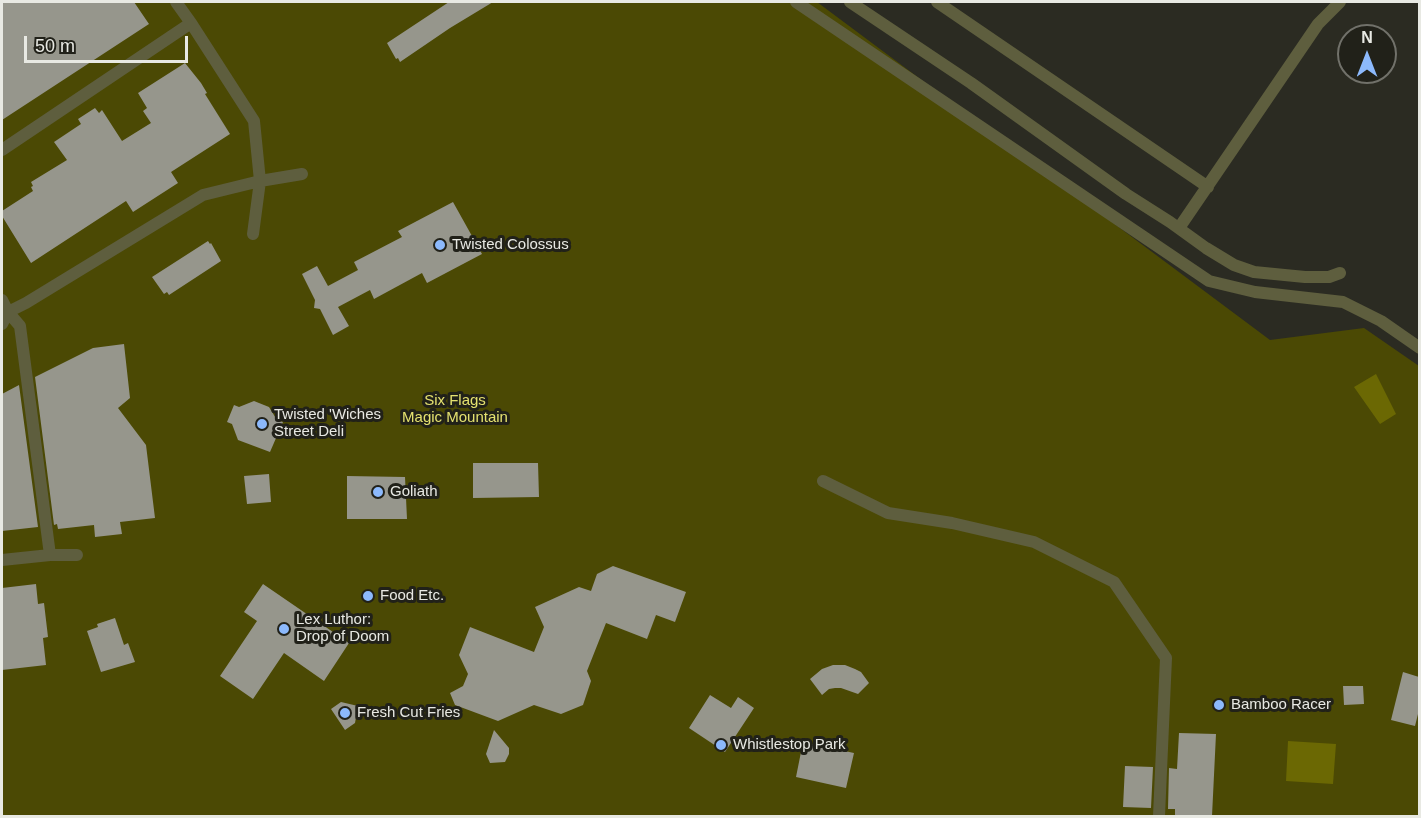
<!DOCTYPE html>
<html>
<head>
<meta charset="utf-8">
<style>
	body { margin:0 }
	#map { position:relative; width:1421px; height:818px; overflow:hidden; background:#2b2b22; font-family:Helvetica,sans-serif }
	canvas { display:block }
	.frame { position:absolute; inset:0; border:3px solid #e8e9e3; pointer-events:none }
	.north { position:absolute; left:1337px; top:24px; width:60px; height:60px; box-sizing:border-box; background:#212119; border:2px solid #71716a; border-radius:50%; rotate:0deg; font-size:16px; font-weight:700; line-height:24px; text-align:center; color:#e8e9e3 }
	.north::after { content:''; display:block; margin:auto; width:21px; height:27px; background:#8cb9fc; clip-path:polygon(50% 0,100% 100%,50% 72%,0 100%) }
	.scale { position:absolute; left:24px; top:36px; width:164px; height:27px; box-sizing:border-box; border:3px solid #e8e9e3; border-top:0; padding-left:8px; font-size:18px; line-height:21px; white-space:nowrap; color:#e8e9e3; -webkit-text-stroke:4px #212119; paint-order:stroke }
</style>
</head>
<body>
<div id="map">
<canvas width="1421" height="818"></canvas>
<div class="frame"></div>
<div class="north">N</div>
<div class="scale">50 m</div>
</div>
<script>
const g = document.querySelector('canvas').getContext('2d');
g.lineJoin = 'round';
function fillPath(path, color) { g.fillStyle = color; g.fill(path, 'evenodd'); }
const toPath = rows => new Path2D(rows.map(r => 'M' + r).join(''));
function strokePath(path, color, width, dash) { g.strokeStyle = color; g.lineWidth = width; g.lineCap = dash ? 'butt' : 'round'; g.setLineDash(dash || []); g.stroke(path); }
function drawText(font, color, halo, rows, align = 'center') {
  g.font = font + ' Helvetica,sans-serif'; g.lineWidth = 6; g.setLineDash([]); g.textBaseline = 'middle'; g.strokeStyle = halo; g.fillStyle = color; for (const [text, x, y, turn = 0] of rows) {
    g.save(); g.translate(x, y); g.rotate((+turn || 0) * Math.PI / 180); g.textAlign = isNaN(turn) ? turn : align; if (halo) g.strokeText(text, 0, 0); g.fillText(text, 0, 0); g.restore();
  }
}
fillPath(toPath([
	[2,2,817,2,1270,340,1364,328,1419,366,1419,816,2,816]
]), '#4b4904');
fillPath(toPath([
	[1376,374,1396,414,1380,424,1354,387],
	[1288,741,1336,744,1333,784,1286,781]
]), '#6b6803');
fillPath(toPath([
	[2,2,134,2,149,24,2,120],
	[449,2,493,2,450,28,400,62,398,58,396,59,387,43],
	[185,63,201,83,207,93,205,94,230,134,171,172,178,183,133,212,126,201,31,263,2,216,2,211,33,191,31,187,33,186,31,182,67,160,54,142,81,124,78,119,95,108,99,113,102,110,122,141,151,123,143,111,147,108,138,93],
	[453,202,482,254,427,283,422,273,374,299,370,290,338,307,349,326,333,335,320,309,314,308,315,300,302,274,317,266,328,286,358,270,354,262,402,237,398,231],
	[208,241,210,244,211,243,221,261,169,295,167,292,164,294,152,277],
	[124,344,130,398,118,408,146,445,155,518,120,522,122,534,95,537,94,525,58,529,57,524,54,525,35,377,93,348],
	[19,385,38,527,2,531,2,394],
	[254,401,269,407,277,420,283,422,270,452,238,440,232,424,227,422,234,405,239,407],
	[473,463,538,463,539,497,473,498],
	[269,474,271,502,247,504,244,476],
	[347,476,405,477,407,519,347,519],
	[613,566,686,592,675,622,656,615,647,639,606,623,587,671,591,681,583,705,561,714,534,705,498,721,455,705,450,693,463,686,468,674,459,655,470,627,534,652,544,627,535,607,579,587,591,591,597,574],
	[36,584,38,604,44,603,48,637,43,638,46,665,2,670,2,588],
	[263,584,349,643,324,681,284,653,253,699,220,676,257,621,244,612],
	[115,618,124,645,128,643,135,662,101,672,87,631,98,627,97,624],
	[833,665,845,665,855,669,861,672,869,683,858,694,841,688,835,688,829,689,822,695,810,679,822,669],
	[1403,672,1419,677,1419,710,1415,726,1391,720],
	[1343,686,1363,686,1364,704,1344,705],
	[710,695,731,708,738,697,754,708,725,752,689,728],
	[341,702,358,706,355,723,345,730,331,709],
	[494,730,509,748,509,754,505,762,490,763,486,754],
	[1179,733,1216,734,1212,816,1175,816,1175,809,1168,809,1169,768,1177,769],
	[803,742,854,753,846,788,796,777],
	[1125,766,1153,767,1151,808,1123,807]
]), '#96968c');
strokePath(toPath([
	[176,2,191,23],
	[796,2,1209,281,1255,292,1343,302,1381,321,1420,348],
	[850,2,971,83,1126,194,1170,222,1206,248,1234,265,1254,272,1305,277,1329,277,1340,273],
	[937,2,1208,187],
	[2,150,191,23,254,121,260,181,253,234],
	[1179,228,1318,24,1340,2],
	[2,300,8,312,26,303,203,195,260,181,302,174],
	[2,324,8,312,20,326,50,555,2,560],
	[823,481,888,513,952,523,1034,542,1114,582,1166,658,1159,816],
	[50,555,77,555]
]), '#5e5e3e', 12);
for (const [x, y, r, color] of [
	[440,245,6,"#8cb9fc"],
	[262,424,6,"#8cb9fc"],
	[378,492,6,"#8cb9fc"],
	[368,596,6,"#8cb9fc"],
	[284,629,6,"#8cb9fc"],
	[1219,705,6,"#8cb9fc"],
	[345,713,6,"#8cb9fc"],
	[721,745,6,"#8cb9fc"]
]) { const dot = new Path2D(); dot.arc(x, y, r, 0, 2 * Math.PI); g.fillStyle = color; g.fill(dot); strokePath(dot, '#212119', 2); }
drawText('15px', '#e8e9e3', '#212119', [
	["Twisted Colossus",452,245],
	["Twisted 'Wiches",274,415],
	["Street Deli",274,432],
	["Goliath",390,492],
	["Food Etc.",380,596],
	["Lex Luthor:",296,620],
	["Drop of Doom",296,637],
	["Bamboo Racer",1231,705],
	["Fresh Cut Fries",357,713],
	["Whistlestop Park",733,745]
], 'left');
drawText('15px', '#e4e16f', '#212119', [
	["Six Flags",455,401],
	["Magic Mountain",455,418]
]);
</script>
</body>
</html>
